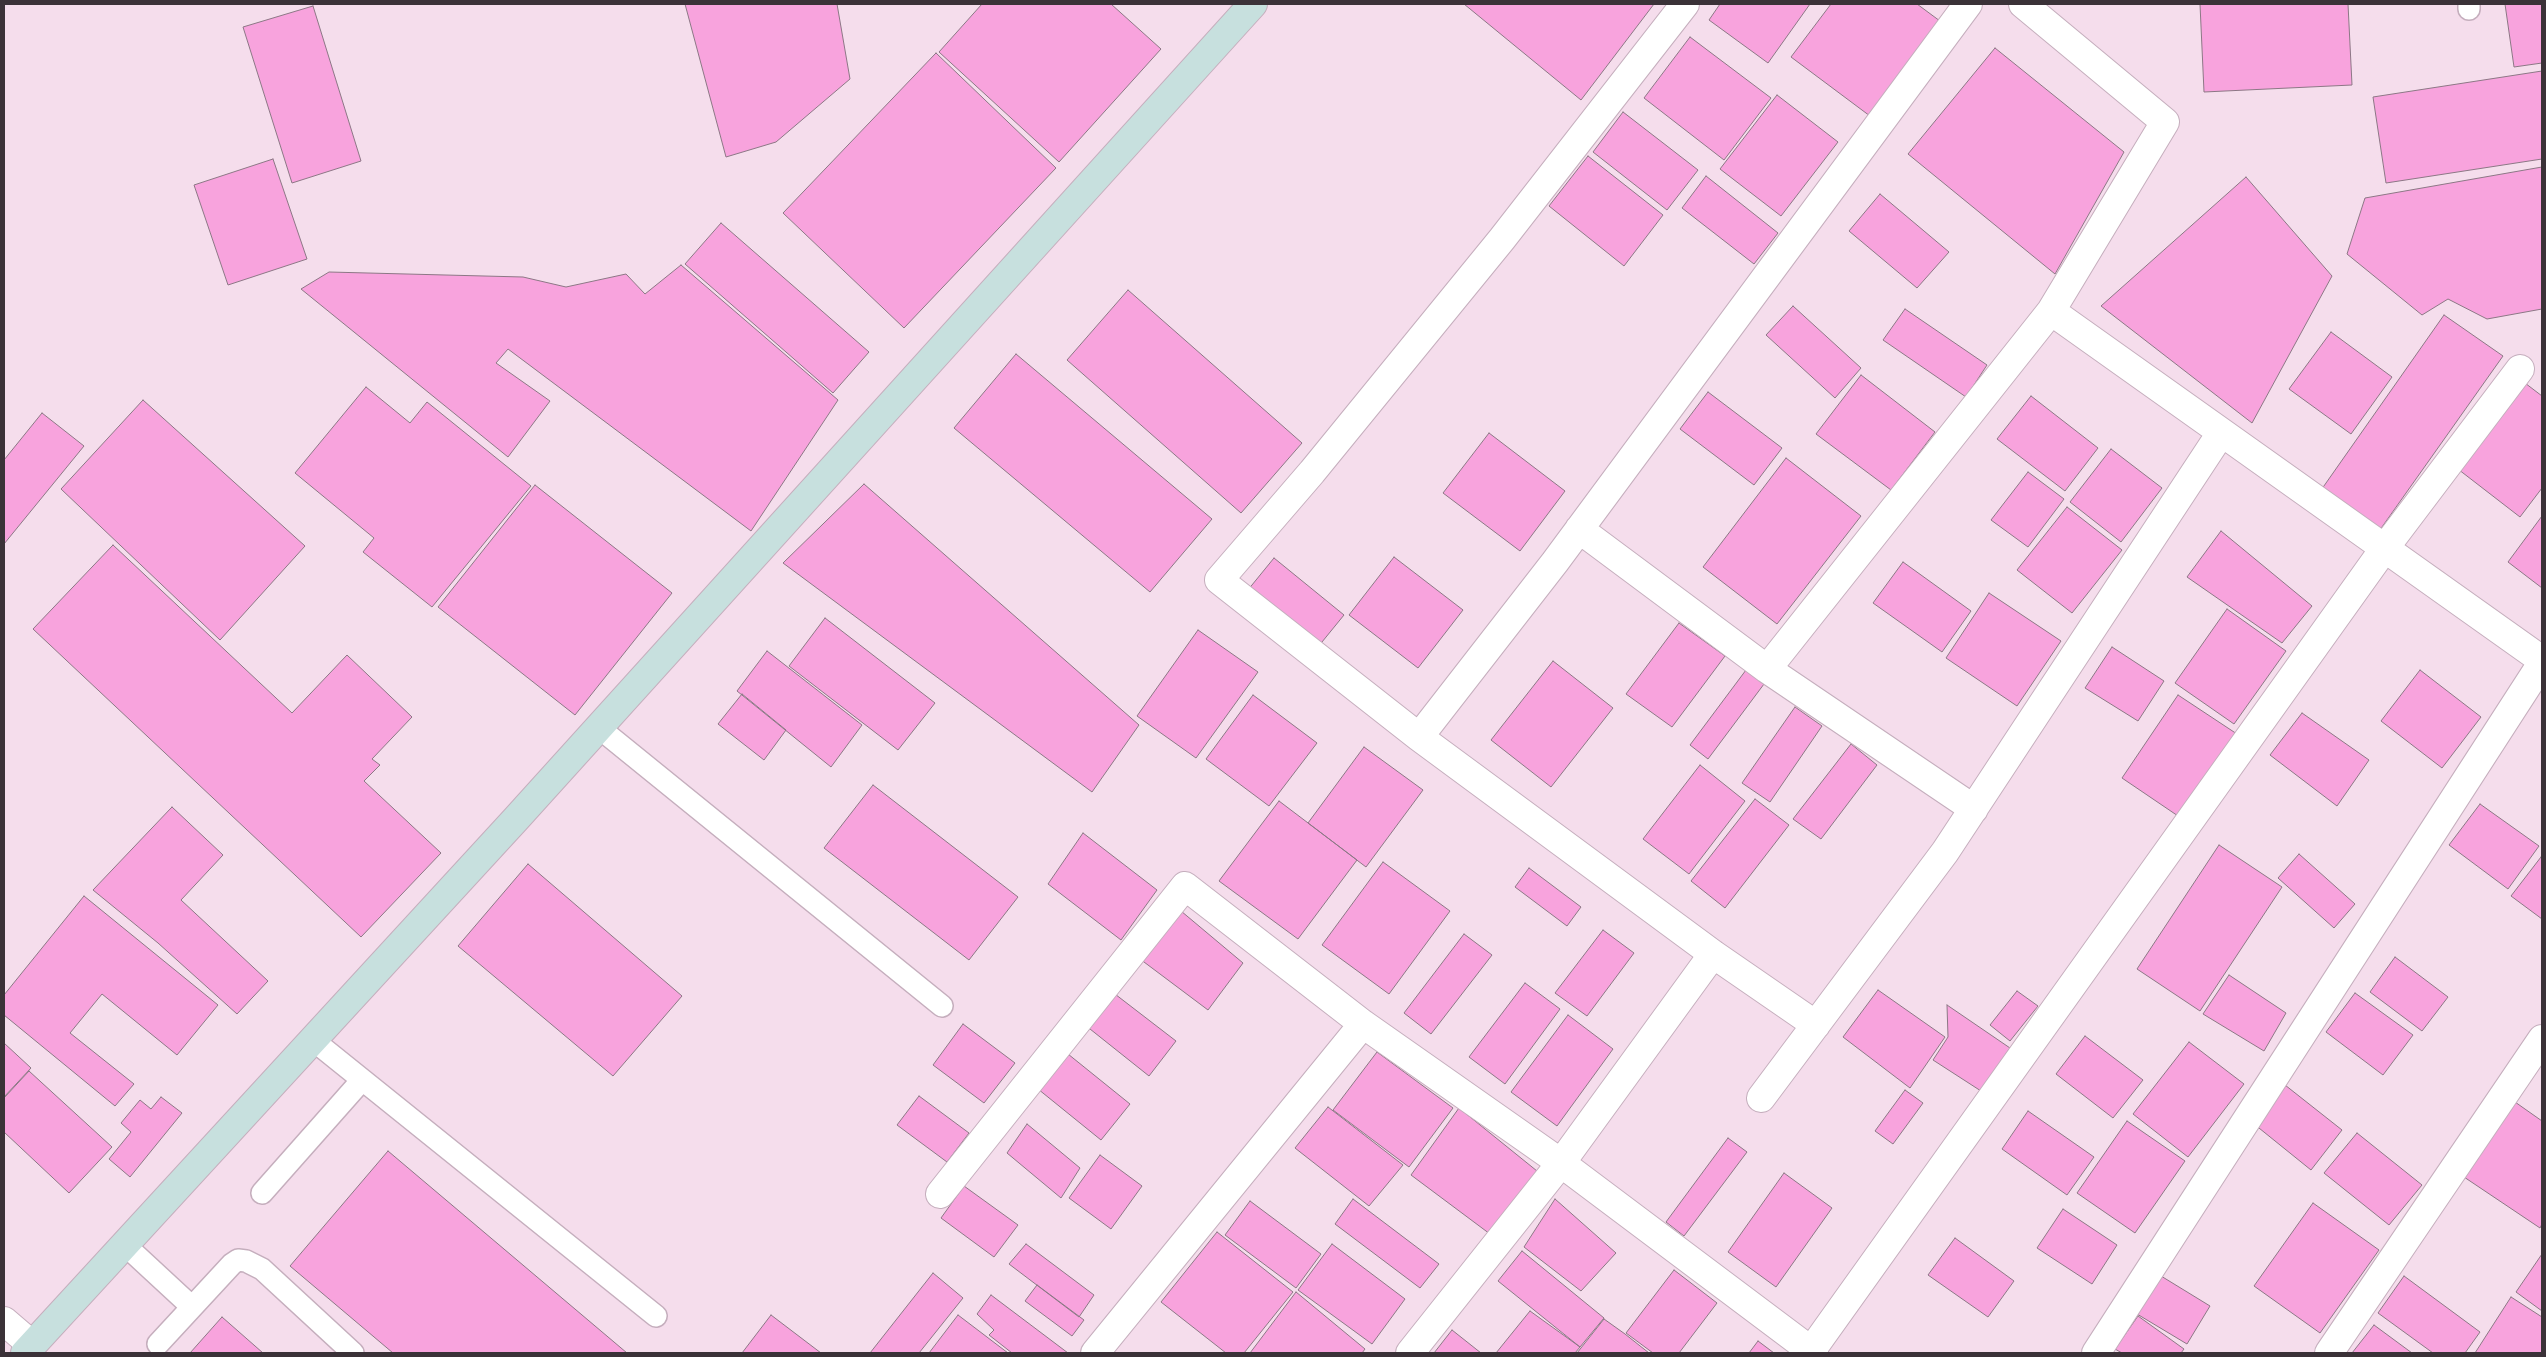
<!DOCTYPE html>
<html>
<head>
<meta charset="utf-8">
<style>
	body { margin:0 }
	#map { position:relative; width:2546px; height:1357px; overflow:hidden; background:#f5ddec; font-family:"Fira Sans Condensed",sans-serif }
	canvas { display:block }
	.frame { position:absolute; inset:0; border:5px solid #3b3238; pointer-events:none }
</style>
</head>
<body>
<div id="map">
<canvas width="2546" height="1357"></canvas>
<div class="frame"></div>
</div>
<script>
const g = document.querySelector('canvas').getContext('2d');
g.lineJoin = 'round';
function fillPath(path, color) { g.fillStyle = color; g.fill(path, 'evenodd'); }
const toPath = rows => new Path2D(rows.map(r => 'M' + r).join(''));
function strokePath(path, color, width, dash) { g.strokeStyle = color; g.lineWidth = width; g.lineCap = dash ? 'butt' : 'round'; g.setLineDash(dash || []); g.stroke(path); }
const building = toPath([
	[685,4,837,4,850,79,776,142,726,157,685,4],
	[982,4,1111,4,1161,49,1059,162,939,52,982,4],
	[1464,4,1654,4,1581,100,1464,4],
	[1720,4,1810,4,1768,63,1709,20,1720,4],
	[1831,4,1917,4,1944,24,1874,119,1791,57,1831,4],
	[2200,4,2348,4,2352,85,2204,92,2200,4],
	[2505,4,2542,4,2542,63,2514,67,2505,4],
	[313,6,361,161,292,183,243,27,313,6],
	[1690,37,1771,98,1724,160,1644,98,1690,37],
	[1995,48,2124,152,2055,274,1908,154,1995,48],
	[936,53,1056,168,904,328,783,213,936,53],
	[2542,71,2542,159,2386,183,2373,97,2542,71],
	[1777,95,1838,142,1781,216,1720,169,1777,95],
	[1623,112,1698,170,1667,210,1593,152,1623,112],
	[1588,156,1663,215,1624,266,1549,206,1588,156],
	[273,159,307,259,228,285,194,185,273,159],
	[2542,167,2542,309,2487,319,2448,299,2422,315,2347,254,2365,198,2542,167],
	[1706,176,1778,233,1754,264,1682,208,1706,176],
	[2246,177,2332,276,2252,423,2101,306,2246,177],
	[1880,194,1949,252,1917,288,1849,231,1880,194],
	[721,223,869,352,833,393,685,264,721,223],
	[681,265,838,400,751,531,508,349,496,363,550,401,508,457,301,289,329,272,523,277,566,287,626,274,645,294,681,265],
	[1128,290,1302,443,1241,513,1067,360,1128,290],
	[1793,306,1861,368,1835,398,1766,335,1793,306],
	[1905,309,1987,365,1966,397,1883,340,1905,309],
	[2444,315,2503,356,2377,534,2319,493,2444,315],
	[2331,332,2392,377,2351,434,2289,389,2331,332],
	[1016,354,1212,519,1150,592,954,428,1016,354],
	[1861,375,1935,432,1891,490,1816,434,1861,375],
	[2521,380,2542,396,2542,488,2520,517,2454,466,2521,380],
	[366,387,410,423,427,402,531,486,432,607,363,552,374,538,295,473,366,387],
	[1708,392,1782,448,1754,485,1680,429,1708,392],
	[2031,396,2098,448,2065,491,1997,439,2031,396],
	[143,400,305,546,220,640,61,489,143,400],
	[42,413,84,446,4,544,4,460,42,413],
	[1489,433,1565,491,1520,551,1443,493,1489,433],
	[2111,449,2162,488,2121,542,2070,502,2111,449],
	[1786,458,1861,516,1777,624,1703,567,1786,458],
	[2028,472,2064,499,2028,547,1991,520,2028,472],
	[864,484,1139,725,1092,792,783,563,864,484],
	[535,485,672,593,575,715,438,607,535,485],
	[2067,507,2122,550,2072,613,2017,570,2067,507],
	[2542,516,2542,588,2508,562,2542,516],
	[2221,531,2312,606,2282,643,2187,577,2221,531],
	[113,545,292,713,347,655,412,717,372,759,380,765,364,781,441,853,361,937,33,629,113,545],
	[1394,557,1463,610,1418,668,1349,615,1394,557],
	[1274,558,1344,615,1313,653,1243,596,1274,558],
	[1903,562,1971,611,1942,652,1873,603,1903,562],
	[1989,593,2061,641,2017,706,1946,658,1989,593],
	[2227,609,2286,651,2234,724,2175,683,2227,609],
	[825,618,935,703,898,750,789,666,825,618],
	[1679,623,1725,656,1672,727,1626,694,1679,623],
	[1198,630,1258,672,1196,758,1137,716,1198,630],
	[2112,647,2164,681,2138,721,2085,688,2112,647],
	[767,651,862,725,831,767,737,691,767,651],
	[1553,661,1613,708,1551,787,1491,740,1553,661],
	[1749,666,1767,680,1708,759,1690,745,1749,666],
	[2420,670,2481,717,2442,768,2381,721,2420,670],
	[742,694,786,730,764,760,718,724,742,694],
	[1253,695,1317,743,1269,806,1206,759,1253,695],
	[2178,695,2237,734,2181,818,2122,778,2178,695],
	[1795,707,1822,726,1770,802,1742,783,1795,707],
	[2302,713,2369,760,2337,806,2270,755,2302,713],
	[1851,744,1877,765,1821,839,1793,819,1851,744],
	[1364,747,1423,790,1366,867,1308,823,1364,747],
	[1700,765,1745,801,1689,874,1643,839,1700,765],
	[873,785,1018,897,969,960,824,848,873,785],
	[1755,799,1789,825,1725,908,1691,881,1755,799],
	[1279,801,1357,860,1298,939,1219,881,1279,801],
	[2480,804,2539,846,2508,889,2449,845,2480,804],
	[172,807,223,855,181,900,268,981,237,1014,158,943,93,890,172,807],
	[1083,833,1157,890,1121,940,1048,884,1083,833],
	[2219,845,2282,887,2200,1011,2137,969,2219,845],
	[2299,854,2355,904,2334,928,2278,878,2299,854],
	[2541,857,2542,858,2542,919,2511,896,2541,857],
	[1383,862,1450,911,1389,994,1322,945,1383,862],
	[528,864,682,996,613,1076,458,946,528,864],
	[1529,868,1581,907,1567,926,1515,887,1529,868],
	[84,896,218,1005,177,1055,102,994,70,1033,134,1084,115,1106,4,1015,4,995,84,896],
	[1181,911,1243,963,1208,1010,1140,959,1181,911],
	[1603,930,1634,953,1587,1016,1555,993,1603,930],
	[1464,934,1492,955,1431,1034,1404,1013,1464,934],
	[2395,957,2448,997,2422,1031,2370,992,2395,957],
	[2229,975,2286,1013,2264,1051,2203,1014,2229,975],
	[1525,983,1560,1009,1505,1084,1469,1057,1525,983],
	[1878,990,1945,1037,1910,1088,1843,1037,1878,990],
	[1111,991,1176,1041,1149,1076,1085,1025,1111,991],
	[2017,991,2038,1006,2010,1041,1990,1025,2017,991],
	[2355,993,2413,1035,2383,1075,2326,1032,2355,993],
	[1947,1005,2010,1048,1981,1091,1933,1060,1948,1037,1947,1005],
	[1568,1015,1613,1049,1557,1126,1511,1092,1568,1015],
	[963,1024,1015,1063,984,1103,933,1065,963,1024],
	[2085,1036,2143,1080,2113,1118,2056,1074,2085,1036],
	[2189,1042,2244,1084,2188,1157,2133,1114,2189,1042],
	[4,1043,31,1068,4,1097,4,1043],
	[1377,1052,1453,1108,1409,1167,1333,1110,1377,1052],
	[1068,1054,1130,1104,1101,1140,1038,1089,1068,1054],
	[29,1071,112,1147,69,1193,4,1132,4,1098,29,1071],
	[2285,1085,2342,1130,2311,1170,2254,1124,2285,1085],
	[1905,1090,1923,1103,1893,1144,1875,1131,1905,1090],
	[919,1096,969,1133,947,1162,897,1125,919,1096],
	[161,1097,182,1113,130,1177,109,1159,131,1132,121,1123,140,1100,151,1109,161,1097],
	[2515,1102,2542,1121,2542,1224,2540,1228,2464,1177,2515,1102],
	[1328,1107,1403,1165,1369,1206,1295,1148,1328,1107],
	[1459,1108,1537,1171,1490,1234,1411,1175,1459,1108],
	[2028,1111,2094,1157,2067,1195,2002,1149,2028,1111],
	[2127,1121,2185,1161,2135,1233,2077,1193,2127,1121],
	[1027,1124,1080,1168,1061,1198,1007,1153,1027,1124],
	[2357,1133,2422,1185,2389,1225,2324,1173,2357,1133],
	[1728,1138,1747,1152,1684,1236,1666,1222,1728,1138],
	[388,1151,627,1353,393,1353,290,1266,388,1151],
	[1100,1155,1142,1186,1111,1229,1069,1198,1100,1155],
	[1784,1173,1832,1208,1776,1287,1728,1252,1784,1173],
	[964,1186,1018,1225,994,1257,941,1218,964,1186],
	[1353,1199,1439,1264,1420,1288,1335,1224,1353,1199],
	[1555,1199,1616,1253,1581,1291,1524,1247,1555,1199],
	[1250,1201,1321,1254,1296,1288,1225,1235,1250,1201],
	[2313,1203,2379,1250,2320,1333,2254,1286,2313,1203],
	[2063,1209,2117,1245,2092,1284,2037,1248,2063,1209],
	[1217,1232,1293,1292,1244,1353,1226,1353,1161,1302,1217,1232],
	[1955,1238,2014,1281,1988,1317,1928,1275,1955,1238],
	[1026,1244,1094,1295,1079,1317,1009,1264,1026,1244],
	[1332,1244,1405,1299,1372,1344,1298,1290,1332,1244],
	[1522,1251,1604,1318,1580,1347,1498,1281,1522,1251],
	[2542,1254,2542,1311,2516,1292,2542,1254],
	[1674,1270,1717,1303,1679,1353,1653,1353,1626,1333,1674,1270],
	[933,1273,963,1298,919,1353,870,1353,933,1273],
	[2161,1276,2210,1306,2187,1344,2137,1314,2161,1276],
	[2404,1276,2480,1332,2465,1353,2433,1353,2378,1313,2404,1276],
	[1037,1285,1084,1320,1072,1336,1025,1301,1037,1285],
	[1296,1292,1365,1349,1362,1353,1250,1353,1296,1292],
	[991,1295,1068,1353,1012,1353,989,1335,994,1330,977,1314,991,1295],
	[2511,1297,2542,1317,2542,1353,2475,1353,2511,1297],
	[1530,1311,1580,1347,1575,1353,1496,1353,1530,1311],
	[771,1315,821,1353,742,1353,771,1315],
	[958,1315,1008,1353,929,1353,958,1315],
	[2138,1316,2184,1349,2181,1353,2122,1353,2115,1349,2138,1316],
	[222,1317,263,1353,190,1353,222,1317],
	[1604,1319,1625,1334,1649,1353,1577,1353,1604,1319],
	[2374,1325,2412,1353,2352,1353,2374,1325],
	[1452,1330,1481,1353,1434,1353,1452,1330],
	[1758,1341,1774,1353,1749,1353,1758,1341]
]);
fillPath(building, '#f8a3dd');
strokePath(building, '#8c7785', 1);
const lane = toPath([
	[2469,4,2469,9],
	[598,727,942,1006],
	[313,1040,656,1316],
	[262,1193,362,1080],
	[125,1245,192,1307],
	[158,1344,232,1264,238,1260,246,1261,262,1269,353,1353]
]);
const street = toPath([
	[1685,4,1502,239,1312,472,1219,580,1419,737,1713,954,1816,1025],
	[2051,311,2542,660],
	[1579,529,1767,669,1974,809],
	[1767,669,2051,311,2165,122,2023,4],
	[1419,737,1555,562,1968,4],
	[1761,1098,1945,852,2221,433],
	[940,1194,1185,886,1363,1024,1561,1163,1814,1353],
	[4,1321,32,1345],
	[1811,1351,2384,549,2520,369],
	[1095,1353,1363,1024],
	[1410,1353,1561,1163,1713,954],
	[2096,1353,2542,663],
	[2329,1353,2542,1039]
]);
const secondary = toPath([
	[25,1353,515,820,1253,4]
]);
strokePath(lane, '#c5aebd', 24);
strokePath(street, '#c5aebd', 30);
strokePath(secondary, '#c5aebd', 30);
strokePath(lane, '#fff', 21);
strokePath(street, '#fff', 28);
strokePath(secondary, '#c7e0de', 28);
</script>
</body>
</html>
